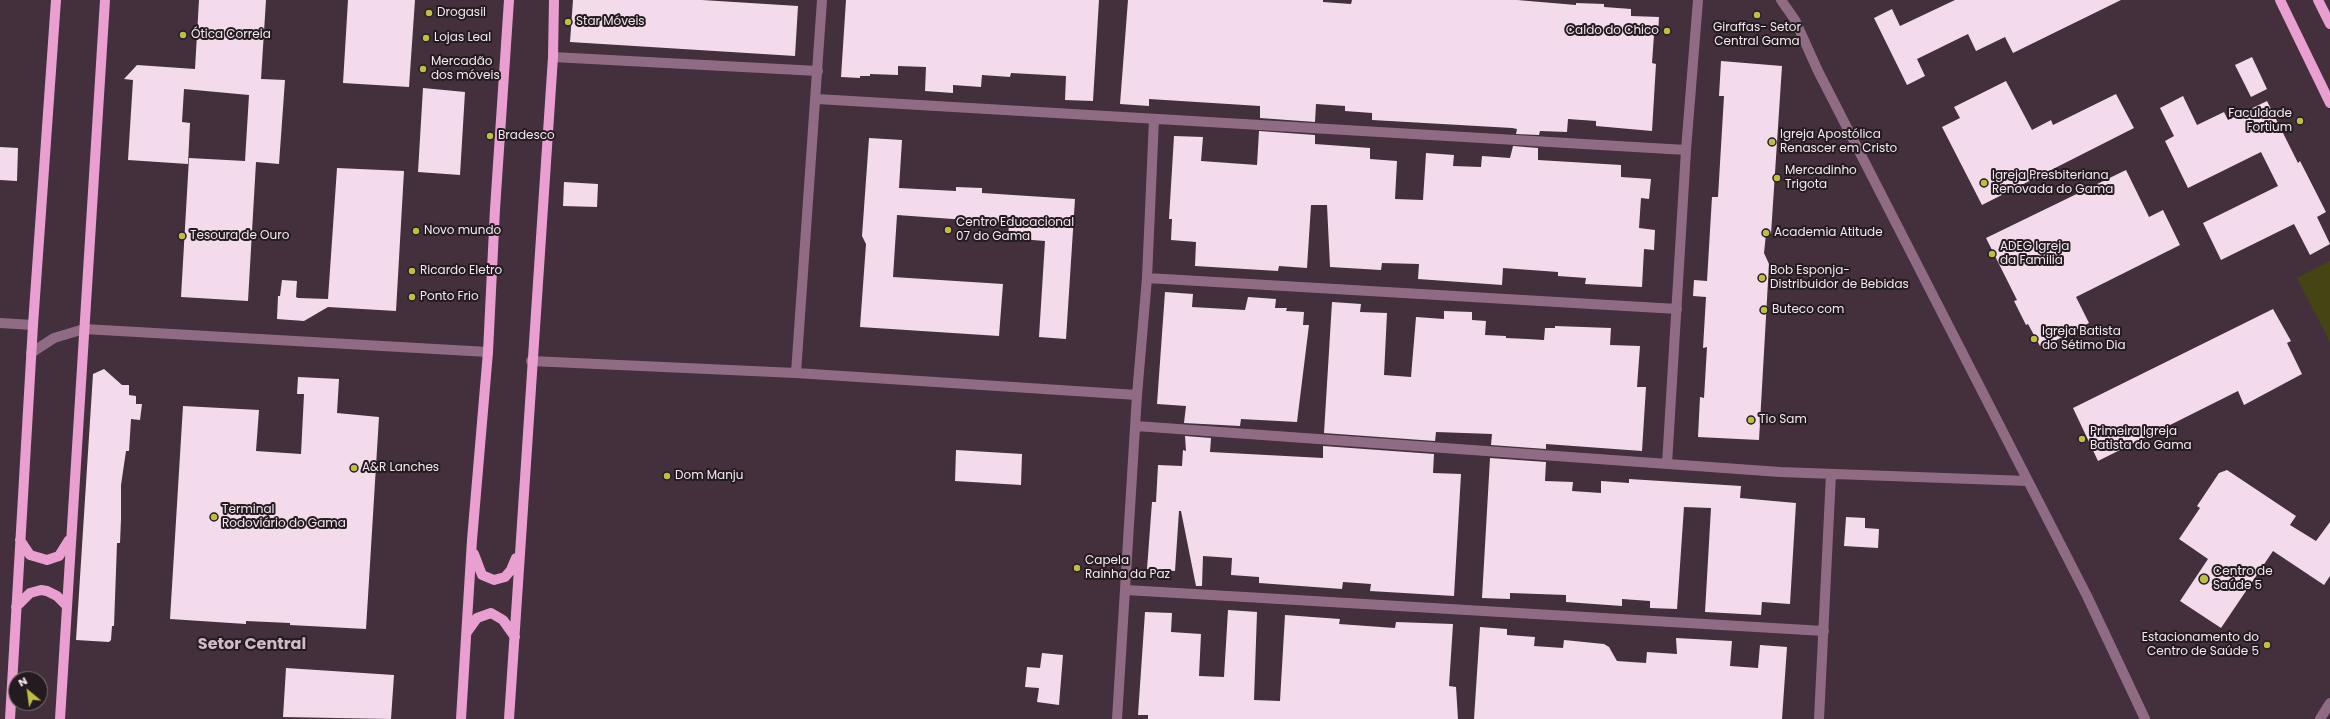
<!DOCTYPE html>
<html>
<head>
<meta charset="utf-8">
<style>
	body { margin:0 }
	#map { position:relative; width:2330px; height:719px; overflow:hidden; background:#43303c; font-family:Poppins,sans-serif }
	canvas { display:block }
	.north { position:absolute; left:8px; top:671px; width:40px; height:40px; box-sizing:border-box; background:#241b21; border:1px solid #786d74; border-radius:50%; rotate:331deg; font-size:11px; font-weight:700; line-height:16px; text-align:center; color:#f5e8f0 }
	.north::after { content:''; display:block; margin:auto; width:14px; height:18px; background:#bdbf43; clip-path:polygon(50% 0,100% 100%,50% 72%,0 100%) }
</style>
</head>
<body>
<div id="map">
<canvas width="2330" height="719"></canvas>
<div class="north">N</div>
</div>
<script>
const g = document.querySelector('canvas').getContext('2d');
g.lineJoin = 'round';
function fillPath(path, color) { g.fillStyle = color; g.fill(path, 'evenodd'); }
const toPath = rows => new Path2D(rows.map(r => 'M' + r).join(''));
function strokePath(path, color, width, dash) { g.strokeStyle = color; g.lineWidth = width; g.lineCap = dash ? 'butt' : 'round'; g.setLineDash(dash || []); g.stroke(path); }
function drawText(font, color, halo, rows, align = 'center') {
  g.font = font + ' Poppins,sans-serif'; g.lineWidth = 4; g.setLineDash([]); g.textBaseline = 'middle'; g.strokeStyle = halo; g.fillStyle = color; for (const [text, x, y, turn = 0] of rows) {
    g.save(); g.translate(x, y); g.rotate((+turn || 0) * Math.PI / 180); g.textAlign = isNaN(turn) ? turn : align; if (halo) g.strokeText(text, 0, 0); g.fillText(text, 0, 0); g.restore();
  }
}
fillPath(toPath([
	[2330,261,2330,342,2297,278]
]), '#444513');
fillPath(toPath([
	[199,0,266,0,261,79,285,80,279,164,256,162,248,301,181,297,189,158,245,161,249,95,184,89,182,122,190,123,188,164,128,160,133,80,124,79,137,65,195,69],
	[348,0,415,0,409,87,343,83],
	[573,0,702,0,798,6,795,56,570,42],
	[846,0,1099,0,1093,101,1065,100,1066,76,1011,73,1010,77,982,75,981,87,953,85,953,93,925,91,926,67,898,66,898,75,870,74,870,76,860,76,860,78,841,77],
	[1128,0,1323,0,1323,2,1351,4,1352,0,1517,0,1576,5,1576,3,1604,4,1604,7,1631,9,1631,16,1659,17,1658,35,1654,35,1652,63,1656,64,1652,131,1596,126,1596,121,1568,119,1567,132,1540,131,1539,135,1516,134,1517,129,1512,128,1372,120,1372,113,1345,111,1345,106,1316,104,1315,122,1260,118,1260,106,1149,99,1149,106,1120,104],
	[1955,0,2121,0,2013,53,2005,37,1976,51,1968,34,1917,59,1925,76,1907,85,1874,18,1892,9,1900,26],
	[2252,57,2267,89,2251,97,2235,65],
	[1721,61,1782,66,1771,234,1766,234,1764,253,1769,264,1759,440,1698,437,1700,397,1704,398,1707,347,1703,348,1706,297,1693,296,1694,280,1707,281,1712,197,1718,197,1724,96,1719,96],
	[2006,81,2032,130,2051,120,2053,125,2116,94,2134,128,1982,205,1942,127,1960,118,1954,107],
	[423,88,465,92,460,175,418,172],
	[2183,96,2197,125,2224,112,2228,120,2267,101,2298,163,2300,161,2326,212,2317,217,2330,244,2310,255,2294,224,2221,260,2203,223,2278,186,2261,152,2188,188,2165,141,2174,136,2160,108],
	[1259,131,1315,135,1315,144,1370,148,1370,159,1397,161,1395,199,1423,200,1426,153,1454,155,1453,166,1481,167,1482,156,1510,158,1513,146,1538,148,1538,160,1621,165,1621,177,1651,179,1649,199,1641,198,1639,228,1655,230,1654,250,1644,249,1642,287,1585,284,1586,278,1558,276,1558,272,1503,268,1502,285,1418,279,1419,264,1382,263,1381,270,1330,267,1327,205,1311,205,1307,268,1279,266,1278,271,1195,266,1196,242,1171,240,1172,219,1169,219,1174,136,1203,137,1201,161,1257,165],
	[869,138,902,140,899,188,956,191,956,187,982,188,982,193,1075,199,1066,339,1039,337,1045,241,1008,238,1009,223,897,215,893,277,1003,284,999,336,860,327,866,244,862,236],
	[0,147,18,148,17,181,0,180],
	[337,168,404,171,396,311,328,307,304,321,277,319,278,296,280,296,282,280,297,281,296,297,298,298,328,299],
	[2126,170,2149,217,2163,210,2180,245,2076,297,2089,323,2045,346,2044,344,2040,346,2028,324,2026,325,2014,301,2017,300,1986,238],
	[564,182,598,184,597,207,563,206],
	[1165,292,1193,294,1192,307,1245,310,1248,297,1276,299,1275,308,1287,308,1286,311,1304,312,1303,325,1309,325,1297,422,1241,419,1240,426,1184,423,1186,406,1157,404],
	[1332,302,1361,304,1360,312,1387,313,1384,375,1411,377,1416,317,1444,319,1444,311,1472,312,1472,320,1486,321,1485,335,1506,336,1506,338,1527,339,1544,340,1545,328,1555,328,1555,326,1611,328,1610,345,1640,346,1637,387,1646,387,1642,451,1546,444,1546,449,1491,445,1492,434,1436,432,1435,441,1324,433],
	[2273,309,2291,341,2287,343,2302,374,2244,405,2238,391,2098,461,2073,408],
	[104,369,122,385,129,385,129,395,136,396,136,404,142,404,140,420,131,419,129,451,126,451,121,485,121,519,120,543,117,543,114,626,112,626,111,640,109,642,76,640,93,374],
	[298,377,339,379,337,413,379,417,366,629,290,625,290,623,246,621,246,624,170,619,183,406,259,410,256,451,301,454,304,394,297,394],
	[1185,436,1211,438,1210,452,1323,458,1323,446,1434,454,1433,473,1461,474,1454,596,1370,591,1371,584,1343,582,1342,589,1259,583,1259,577,1231,575,1232,558,1203,556,1202,586,1196,586,1181,511,1179,511,1175,571,1147,569,1152,502,1156,502,1158,465,1182,466,1183,450,1186,451],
	[956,450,1022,454,1021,485,955,481],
	[1490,458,1546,462,1545,481,1573,482,1572,491,1601,493,1601,481,1629,483,1629,479,1741,486,1740,498,1796,503,1790,604,1762,602,1761,615,1705,612,1711,508,1684,507,1677,609,1650,608,1650,601,1622,599,1622,606,1566,602,1566,595,1510,593,1510,599,1482,598],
	[2227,470,2296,516,2290,525,2316,541,2330,522,2330,576,2324,585,2273,551,2221,628,2180,601,2208,559,2179,539,2200,508,2197,506,2219,473],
	[1846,517,1865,518,1865,528,1879,529,1878,548,1844,546],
	[1228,610,1257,612,1254,700,1280,701,1285,615,1340,619,1339,624,1395,628,1396,622,1453,624,1449,686,1456,687,1458,719,1148,719,1148,715,1138,715,1145,612,1172,613,1171,632,1201,634,1199,676,1224,677],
	[1480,627,1507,629,1507,635,1535,637,1534,646,1563,648,1564,640,1604,644,1609,647,1617,661,1646,663,1647,652,1677,654,1676,638,1732,641,1730,666,1758,668,1760,645,1787,647,1782,719,1474,719],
	[1042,653,1063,655,1059,705,1037,702,1039,688,1025,687,1027,667,1040,668],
	[286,668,394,675,391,719,283,717]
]), '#f4dbeb');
strokePath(toPath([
	[1781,0,1795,20,1818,71,2087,596,2145,719],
	[553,57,818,71],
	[817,99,1686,150],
	[1147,278,1677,309],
	[0,323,33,325],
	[31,353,54,338,84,329,488,352],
	[531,361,796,373,1137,395],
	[796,373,822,0],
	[1136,426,1780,472,2027,481],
	[1667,464,1686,150,1698,0],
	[1126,590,1824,631],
	[1117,719,1137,395,1147,278,1154,119],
	[1819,719,1831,474],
	[2320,719,2330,703]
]), '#906c84', 10);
strokePath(toPath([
	[2280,0,2330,103],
	[2318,0,2330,24],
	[20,540,30,555,47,560,59,556,69,540],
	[474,554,482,575,494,580,505,577,511,570,516,558],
	[16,607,30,593,41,590,47,591,57,596,67,606],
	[467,632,477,618,491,613,503,620,515,637],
	[10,719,33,325,56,0],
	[60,719,105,0],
	[461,719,472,540,488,352,495,209,509,0],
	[509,719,553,57,554,0]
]), '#e9a0d0', 10);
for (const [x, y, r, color] of [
	[429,13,4,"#bdbf43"],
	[1757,15,4,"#bdbf43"],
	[568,22,4,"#bdbf43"],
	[1667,31,4,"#bdbf43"],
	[183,35,4,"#bdbf43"],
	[426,38,4,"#bdbf43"],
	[423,69,4,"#bdbf43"],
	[2300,121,4,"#bdbf43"],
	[490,136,4,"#bdbf43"],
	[1772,142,4,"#bdbf43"],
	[1777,178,4,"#bdbf43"],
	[1984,183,4,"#bdbf43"],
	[948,230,4,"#bdbf43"],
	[416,231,4,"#bdbf43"],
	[1766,233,4,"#bdbf43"],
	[182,236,4,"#bdbf43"],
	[1992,254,4,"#bdbf43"],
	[412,271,4,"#bdbf43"],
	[1762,278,4,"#bdbf43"],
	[412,297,4,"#bdbf43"],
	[1764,310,4,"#bdbf43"],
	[2034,339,4,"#bdbf43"],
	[1751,420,4,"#bdbf43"],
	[2082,439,4,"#bdbf43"],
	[354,468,4,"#bdbf43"],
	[667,476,4,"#bdbf43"],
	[214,517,4,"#bdbf43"],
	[1077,568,4,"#bdbf43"],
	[2204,579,5,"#bdbf43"],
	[2267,645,4,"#bdbf43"]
]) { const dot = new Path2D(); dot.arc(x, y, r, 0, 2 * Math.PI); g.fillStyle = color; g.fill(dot); strokePath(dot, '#241b21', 1.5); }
drawText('12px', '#f5e8f0', '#241b21', [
	["Drogasil",437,13],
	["Star Móveis",576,22],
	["Giraffas- Setor",1757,28,"center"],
	["Central Gama",1757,42,"center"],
	["Caldo do Chico",1659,31,"right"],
	["Ótica Correia",191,35],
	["Lojas Leal",434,38],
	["Mercadão",431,62],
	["dos móveis",431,76],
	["Faculdade",2292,114,"right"],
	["Fortium",2292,128,"right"],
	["Igreja Apostólica",1780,135],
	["Renascer em Cristo",1780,149],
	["Bradesco",498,136],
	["Mercadinho",1785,171],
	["Trigota",1785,185],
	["Igreja Presbiteriana",1992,176],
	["Renovada do Gama",1992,190],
	["Centro Educacional",956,223],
	["07 do Gama",956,237],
	["Novo mundo",424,231],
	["Academia Atitude",1774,233],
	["Tesoura de Ouro",190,236],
	["ADEG Igreja",2000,247],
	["da Familia",2000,261],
	["Ricardo Eletro",420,271],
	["Bob Esponja-",1770,271],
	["Distribuidor de Bebidas",1770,285],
	["Ponto Frio",420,297],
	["Buteco com",1772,310],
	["Igreja Batista",2042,332],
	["do Sétimo Dia",2042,346],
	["Tio Sam",1759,420],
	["Primeira Igreja",2090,432],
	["Batista do Gama",2090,446],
	["A&R Lanches",362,468],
	["Dom Manju",675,476],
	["Terminal",222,510],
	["Rodoviário do Gama",222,524],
	["Capela",1085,561],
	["Rainha da Paz",1085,575],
	["Centro de",2213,572],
	["Saúde 5",2213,586],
	["Estacionamento do",2259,638,"right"],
	["Centro de Saúde 5",2259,652,"right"]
], 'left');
drawText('bold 16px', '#d2bac9', '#241b21', [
	["Setor Central",252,645]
]);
</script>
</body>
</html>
